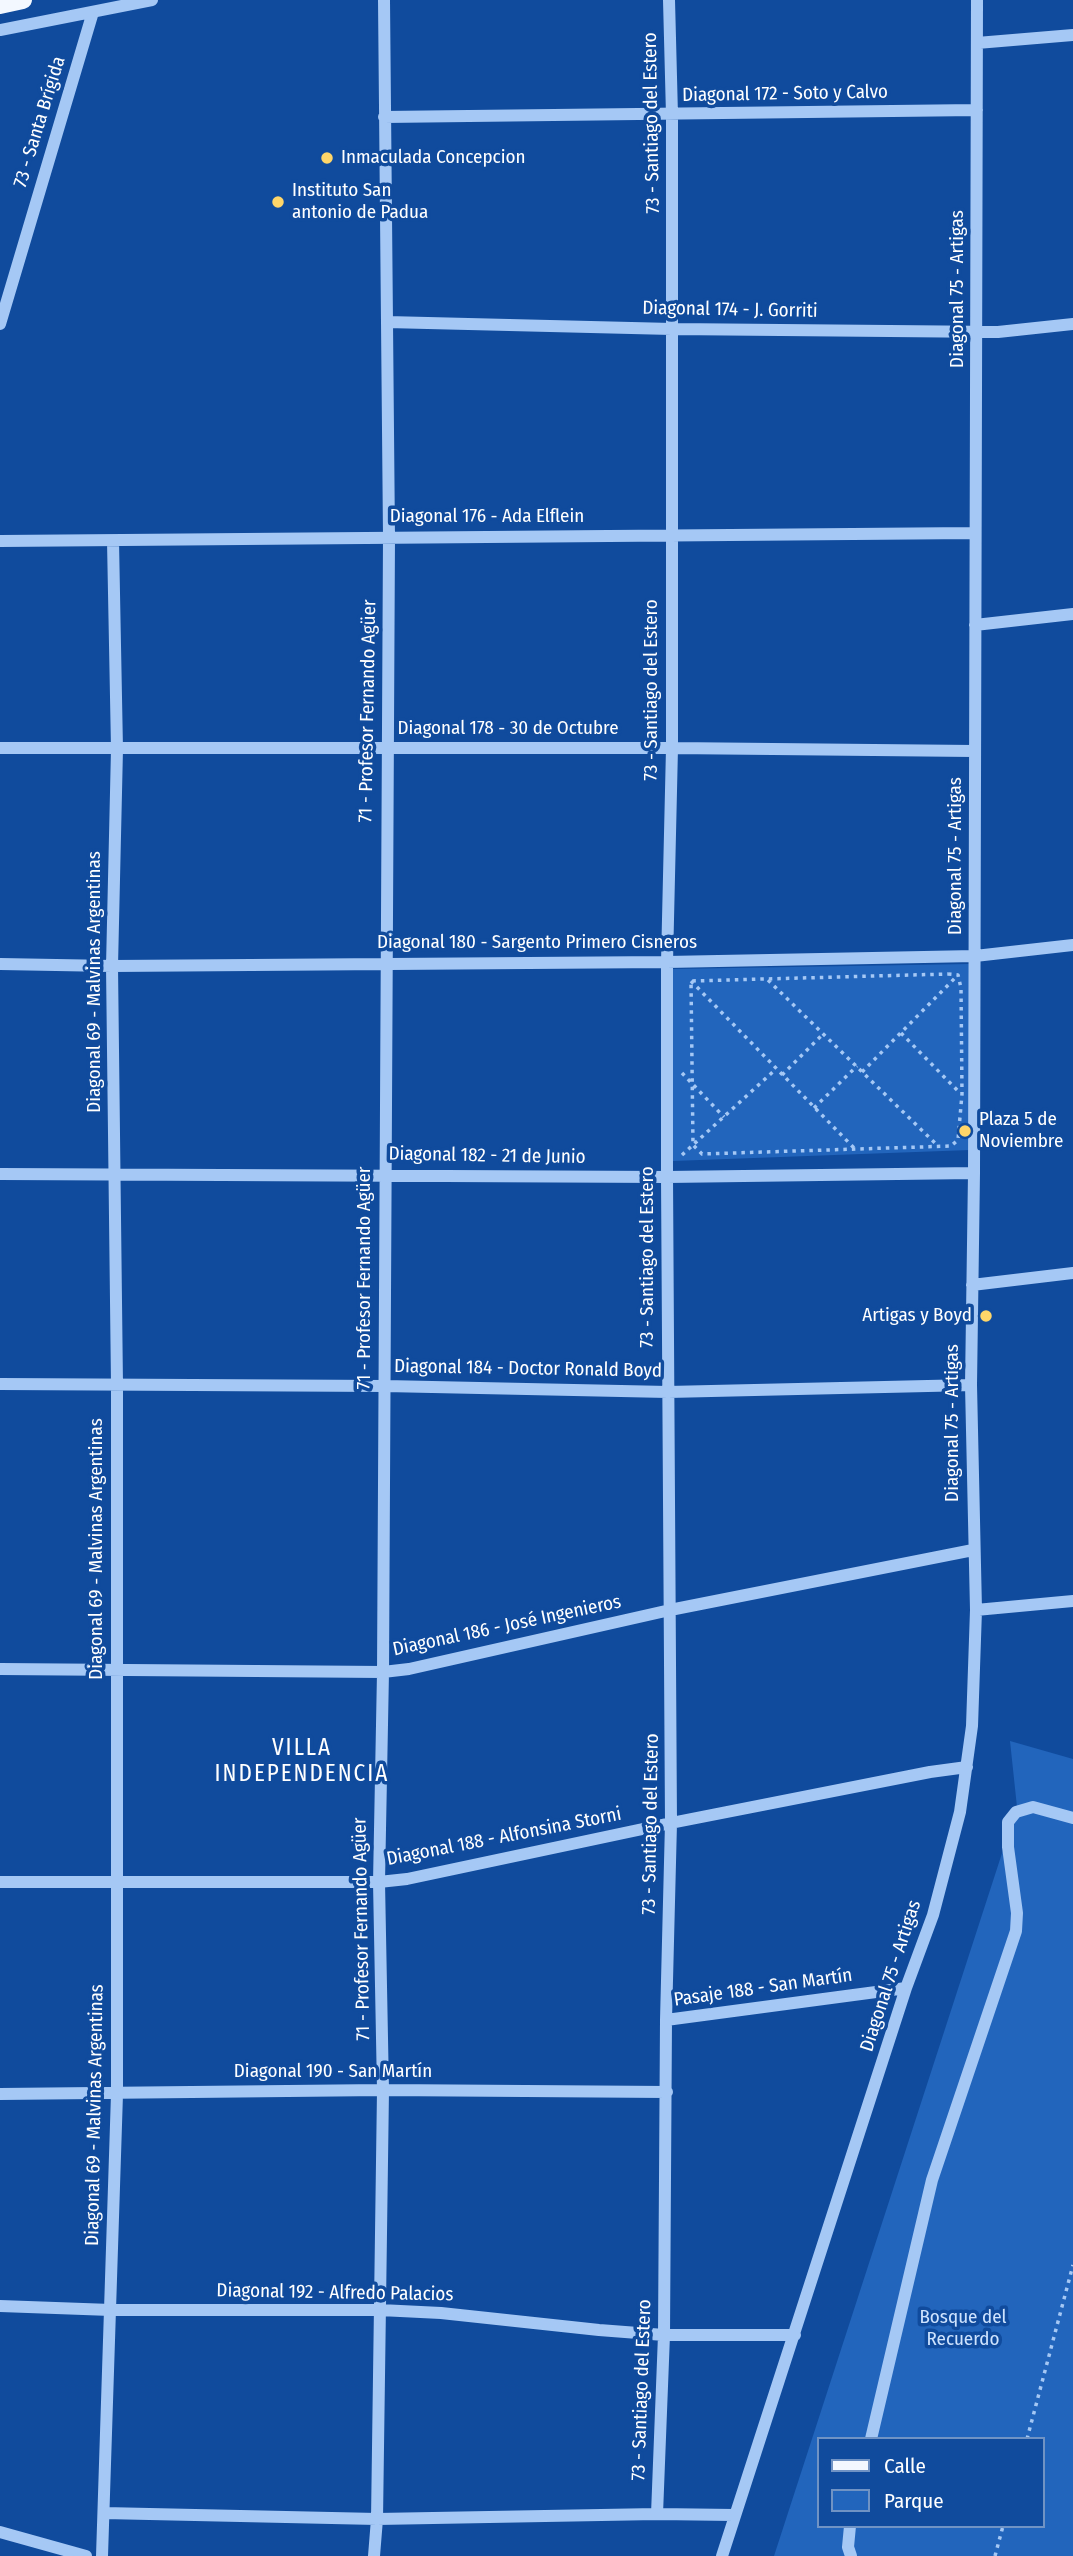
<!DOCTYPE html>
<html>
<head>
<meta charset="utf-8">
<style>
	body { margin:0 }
	#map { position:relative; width:1073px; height:2556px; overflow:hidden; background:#104b9d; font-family:"Fira Sans Condensed",sans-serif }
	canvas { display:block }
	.legend { position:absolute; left:817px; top:2437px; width:228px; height:91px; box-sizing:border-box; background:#104b9d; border:2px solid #7093c4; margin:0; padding:9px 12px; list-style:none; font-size:21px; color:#fff }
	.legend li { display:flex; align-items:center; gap:14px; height:35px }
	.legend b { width:35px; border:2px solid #7093c4 }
</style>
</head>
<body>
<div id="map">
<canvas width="1073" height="2556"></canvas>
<ul class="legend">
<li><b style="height:9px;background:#f3f8ff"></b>Calle</li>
<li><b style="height:19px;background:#2265bc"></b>Parque</li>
</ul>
</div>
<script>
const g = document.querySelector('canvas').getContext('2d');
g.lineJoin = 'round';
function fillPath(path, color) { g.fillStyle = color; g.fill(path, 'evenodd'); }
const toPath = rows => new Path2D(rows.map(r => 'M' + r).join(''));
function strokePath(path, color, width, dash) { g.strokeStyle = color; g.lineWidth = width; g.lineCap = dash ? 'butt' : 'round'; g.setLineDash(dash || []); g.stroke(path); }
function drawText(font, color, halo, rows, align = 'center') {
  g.font = font + ' "Fira Sans Condensed",sans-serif'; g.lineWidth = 7; g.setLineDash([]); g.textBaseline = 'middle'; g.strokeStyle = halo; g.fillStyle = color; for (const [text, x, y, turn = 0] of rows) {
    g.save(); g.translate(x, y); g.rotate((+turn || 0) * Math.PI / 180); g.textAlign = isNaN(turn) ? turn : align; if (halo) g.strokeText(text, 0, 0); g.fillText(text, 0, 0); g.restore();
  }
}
fillPath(toPath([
	[969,964,970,1150,673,1161,673,969],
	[1010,1741,1073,1759,1073,2556,774,2556,1017,1807],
	[819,2439,1043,2439,1043,2526,819,2526]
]), '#2265bc');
strokePath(toPath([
	[948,974,958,975,961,988,962,1094,958,1140,951,1146,702,1154,693,1145,691,981,948,974],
	[768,980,939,1147],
	[691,981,856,1150],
	[901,1033,958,1091],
	[862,1072,958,975],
	[682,1073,724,1117],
	[782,1075,823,1034],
	[814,1108,857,1066],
	[682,1155,776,1069],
	[1027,2439,1073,2265],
	[995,2556,1003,2526]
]), '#a5c8f5', 3.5, [3.5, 5]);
strokePath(toPath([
	[0,30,152,0],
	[977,43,1073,35],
	[384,117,977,110],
	[387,322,672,329,998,332,1073,324],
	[0,324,93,12],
	[0,541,974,533],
	[975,625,1073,614],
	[0,748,672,748,974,751],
	[0,964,112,966,667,962,975,956,1073,945],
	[0,1174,667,1177,974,1173],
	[972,1285,1073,1273],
	[0,1384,385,1386,668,1392,971,1385],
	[976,1610,1073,1601],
	[0,1669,383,1672,409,1669,670,1610,973,1550],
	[0,1882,379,1882,407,1879,671,1823,930,1772,967,1767],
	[666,2020,906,1988],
	[0,2094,383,2090,667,2092],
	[0,2306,111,2310,380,2310,441,2313,599,2330,664,2335,795,2335],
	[871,2439,932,2180,1016,1931,1017,1913,1008,1847,1008,1822,1016,1812,1033,1807,1073,1818],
	[104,2513,377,2519,657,2514,734,2515],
	[657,2514,664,2335,666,2020,671,1823,667,1177,667,962,672,748,672,115,669,0],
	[850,2526,848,2547,851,2556],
	[0,2532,86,2556],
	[102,2556,117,2094,117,1385,112,966,117,749,113,541],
	[374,2556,377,2519,383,2090,379,1882,383,1672,389,537,384,0],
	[722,2556,906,1988,933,1915,960,1812,972,1726,976,1610,971,1385,974,1173,977,0]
]), '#a5c8f5', 12);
strokePath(toPath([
	[0,5,23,0]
]), '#f3f8ff', 18);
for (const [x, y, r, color] of [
	[327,158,7,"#ffd669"],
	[278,202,7,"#ffd669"],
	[965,1131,7,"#ffd669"],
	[986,1316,7,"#ffd669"]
]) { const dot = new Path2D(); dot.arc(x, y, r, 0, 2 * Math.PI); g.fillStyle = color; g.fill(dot); strokePath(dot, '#104b9d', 2.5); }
drawText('19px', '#fff', '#104b9d', [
	["Diagonal 172 - Soto y Calvo",785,94,-1],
	["73 - Santa Brígida",40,122,-73],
	["73 - Santiago del Estero",652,123,-91],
	["Diagonal 75 - Artigas",958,289,-90],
	["Diagonal 174 - J. Gorriti",730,310,1],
	["Diagonal 176 - Ada Elflein",487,517],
	["73 - Santiago del Estero",652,690,-90],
	["71 - Profesor Fernando Agüer",368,711,-89],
	["Diagonal 178 - 30 de Octubre",508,729],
	["Diagonal 75 - Artigas",956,856,-90],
	["Diagonal 180 - Sargento Primero Cisneros",537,943],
	["Diagonal 69 - Malvinas Argentinas",95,982,-90],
	["Diagonal 182 - 21 de Junio",487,1156,1],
	["73 - Santiago del Estero",648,1257,-90],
	["71 - Profesor Fernando Agüer",365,1278,-90],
	["Diagonal 184 - Doctor Ronald Boyd",528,1369,1],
	["Diagonal 75 - Artigas",953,1423,-90],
	["Diagonal 69 - Malvinas Argentinas",97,1549,-90],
	["Diagonal 186 - José Ingenieros",507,1626,-12],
	["73 - Santiago del Estero",651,1824,-89],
	["Diagonal 188 - Alfonsina Storni",504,1837,-11],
	["71 - Profesor Fernando Agüer",362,1929,-91],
	["Diagonal 75 - Artigas",891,1976,-72],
	["Pasaje 188 - San Martín",763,1988,-8],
	["Diagonal 190 - San Martín",333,2072],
	["Diagonal 69 - Malvinas Argentinas",95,2115,-89],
	["Diagonal 192 - Alfredo Palacios",335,2293,1],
	["73 - Santiago del Estero",642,2390,-88]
]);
drawText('19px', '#fff', '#104b9d', [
	["Inmaculada Concepcion",341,158],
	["Instituto San",292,191],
	["antonio de Padua",292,213],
	["Plaza 5 de",979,1120],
	["Noviembre",979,1142],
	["Artigas y Boyd",972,1316,"right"]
], 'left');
drawText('19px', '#cee3fe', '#104b9d', [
	["Bosque del",963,2318],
	["Recuerdo",963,2340]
]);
g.letterSpacing = '2px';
drawText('23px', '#fff', '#104b9d', [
	["VILLA",302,1749],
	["INDEPENDENCIA",302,1775]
]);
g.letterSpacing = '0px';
</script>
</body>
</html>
